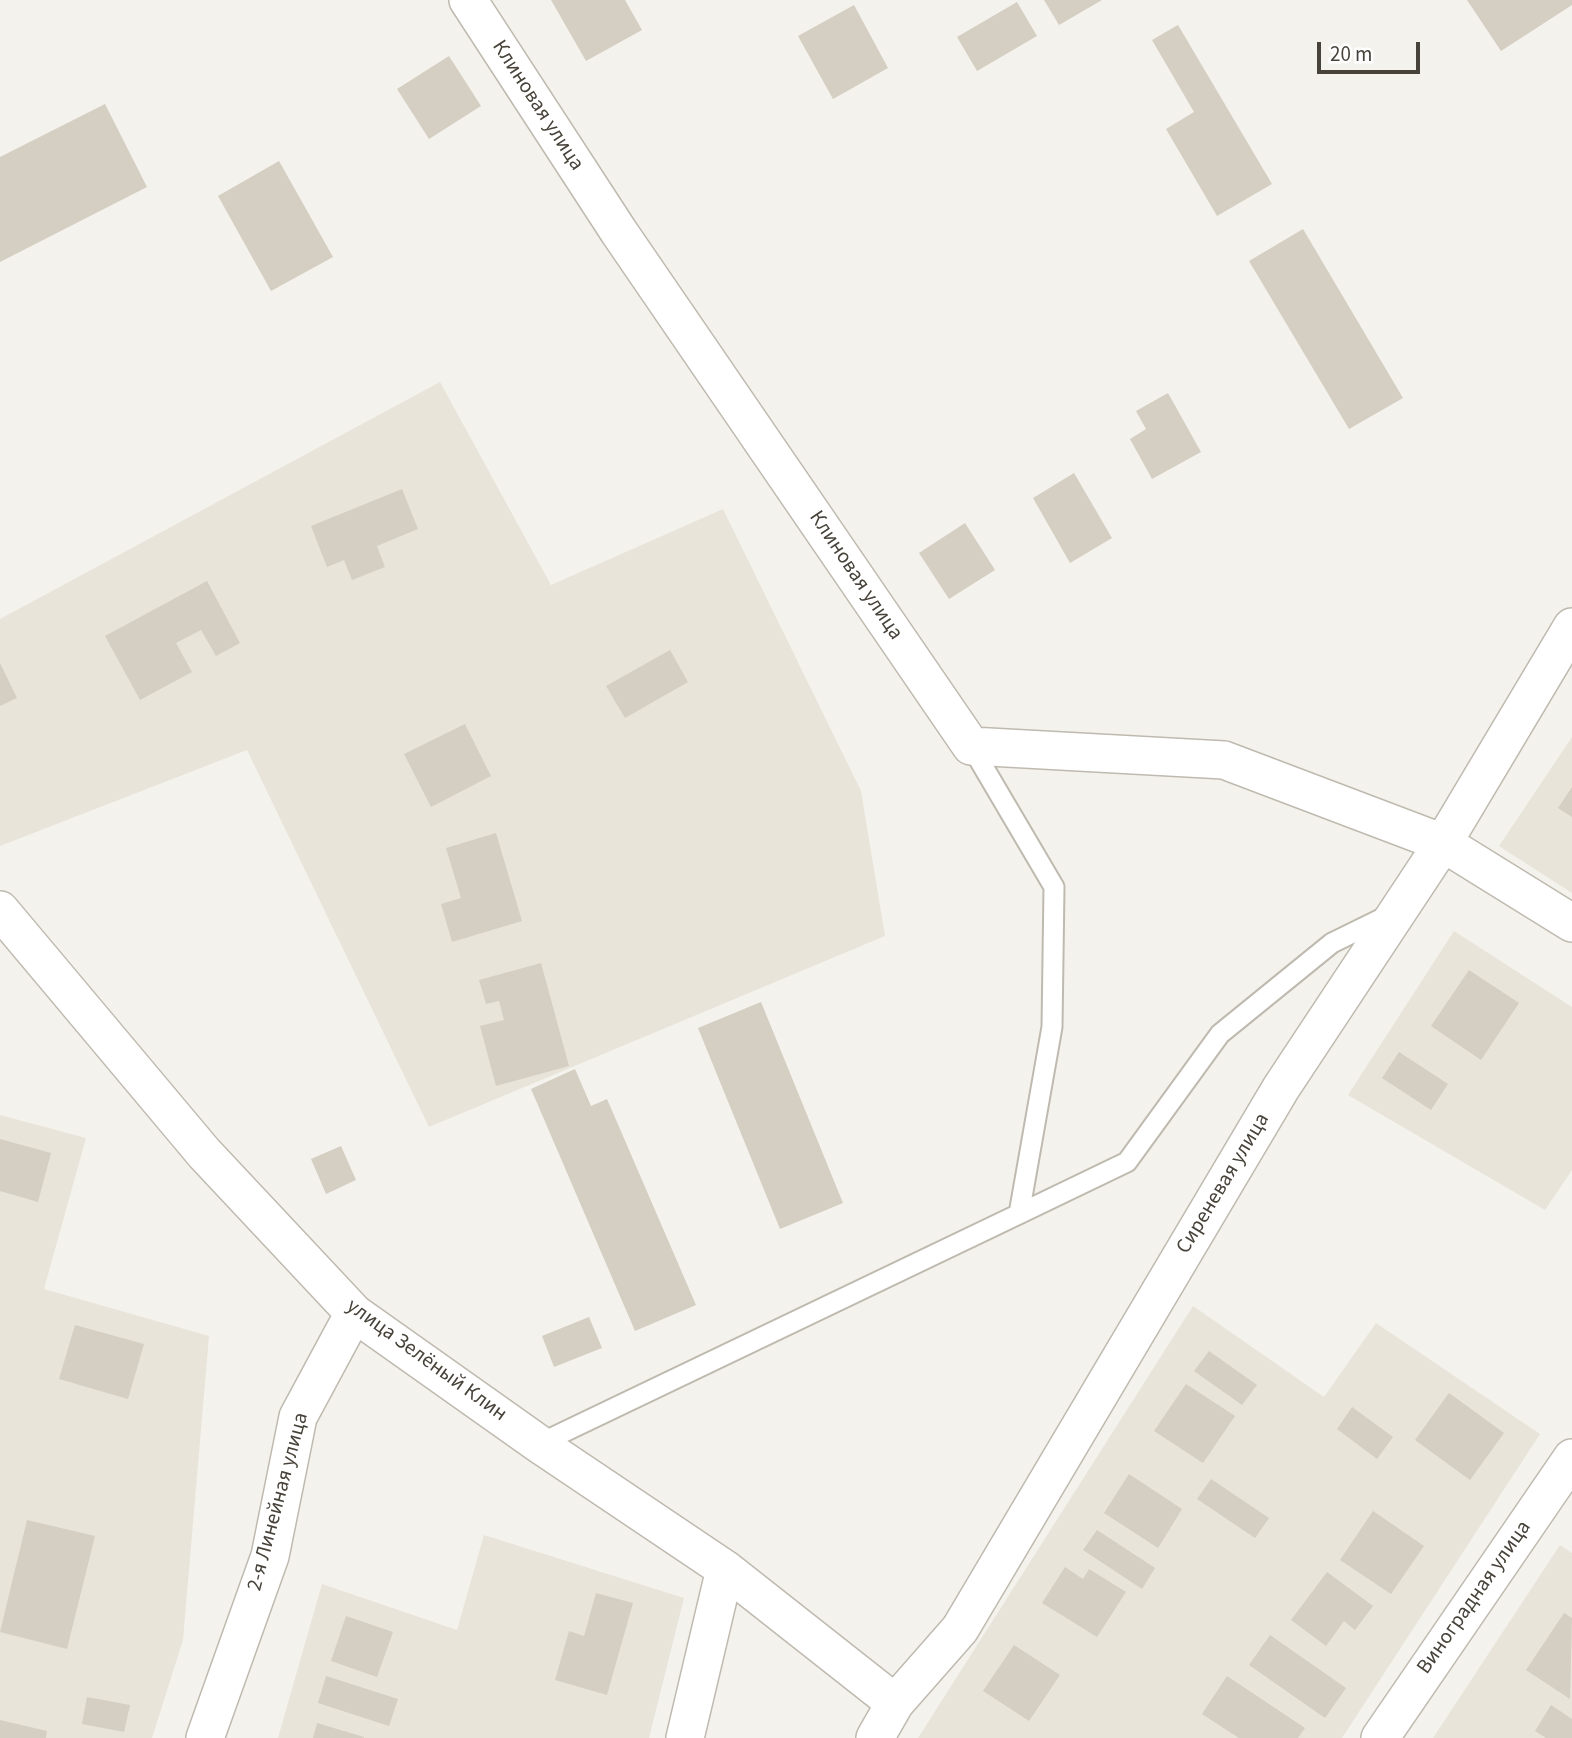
<!DOCTYPE html>
<html>
<head>
<meta charset="utf-8">
<style>
	body { margin:0 }
	#map { position:relative; width:1572px; height:1738px; overflow:hidden; background:#f4f2ec; font-family:"Source Sans 3",sans-serif }
	canvas { display:block }
	.scale { position:absolute; left:1317px; top:42px; width:103px; height:32px; box-sizing:border-box; border:4px solid #48433a; border-top:0; padding-left:9px; font-size:21px; line-height:24px; white-space:nowrap; color:#48433a; -webkit-text-stroke:5px #fff; paint-order:stroke }
</style>
</head>
<body>
<div id="map">
<canvas width="1572" height="1738"></canvas>
<div class="scale">20 m</div>
</div>
<script>
const g = document.querySelector('canvas').getContext('2d');
g.lineJoin = 'round';
function fillPath(path, color) { g.fillStyle = color; g.fill(path, 'evenodd'); }
const toPath = rows => new Path2D(rows.map(r => 'M' + r).join(''));
function strokePath(path, color, width, dash) { g.strokeStyle = color; g.lineWidth = width; g.lineCap = dash ? 'butt' : 'round'; g.setLineDash(dash || []); g.stroke(path); }
function drawText(font, color, halo, rows, align = 'center') {
  g.font = font + ' "Source Sans 3",sans-serif'; g.lineWidth = 5; g.setLineDash([]); g.textBaseline = 'middle'; g.strokeStyle = halo; g.fillStyle = color; for (const [text, x, y, turn = 0] of rows) {
    g.save(); g.translate(x, y); g.rotate((+turn || 0) * Math.PI / 180); g.textAlign = isNaN(turn) ? turn : align; if (halo) g.strokeText(text, 0, 0); g.fillText(text, 0, 0); g.restore();
  }
}
fillPath(toPath([
	[440,382,551,585,723,509,861,791,885,936,429,1127,247,750,0,846,0,619],
	[1572,737,1572,893,1499,846],
	[1454,931,1572,1007,1572,1170,1545,1210,1348,1095],
	[0,1115,86,1138,44,1289,209,1336,183,1640,152,1738,0,1738],
	[1193,1306,1324,1397,1376,1323,1540,1434,1342,1738,918,1738],
	[484,1535,684,1598,649,1738,278,1738,322,1584,457,1630],
	[1560,1545,1572,1553,1572,1738,1433,1738]
]), '#e8e4da');
fillPath(toPath([
	[551,0,625,0,642,30,586,61],
	[1044,0,1102,0,1059,25],
	[1467,0,1572,0,1572,5,1501,51],
	[1017,2,1037,36,977,71,957,37],
	[854,5,888,68,833,99,798,36],
	[1178,25,1272,184,1217,216,1166,129,1194,112,1152,40],
	[449,56,481,106,429,139,397,89],
	[105,104,147,187,0,262,0,157],
	[279,161,333,257,271,291,218,196],
	[1303,229,1403,398,1349,429,1249,261],
	[1168,393,1201,452,1152,479,1130,439,1146,429,1136,411],
	[1074,473,1112,538,1070,563,1033,498],
	[402,489,418,529,377,546,385,567,352,580,344,560,327,567,311,526],
	[965,523,995,570,949,599,919,553],
	[207,581,240,643,216,656,201,630,176,643,192,672,140,700,105,636],
	[670,650,688,682,625,718,606,686],
	[0,663,17,698,0,706],
	[465,724,491,776,431,807,404,754],
	[1572,787,1572,817,1558,808],
	[496,833,522,921,452,942,441,904,461,898,446,848],
	[541,963,569,1066,496,1086,480,1026,504,1020,499,1001,486,1004,479,980],
	[1469,970,1519,1003,1481,1060,1431,1026],
	[761,1002,843,1203,780,1229,698,1028],
	[1399,1052,1448,1084,1431,1110,1382,1078],
	[575,1069,591,1106,607,1099,696,1305,635,1331,531,1089],
	[0,1139,51,1153,38,1202,0,1191],
	[341,1146,356,1180,326,1194,311,1159],
	[589,1317,602,1348,554,1367,542,1336],
	[75,1325,144,1344,128,1399,59,1379],
	[1209,1351,1257,1385,1242,1405,1194,1371],
	[1186,1384,1235,1416,1203,1463,1154,1431],
	[1449,1393,1504,1433,1470,1480,1415,1440],
	[1352,1407,1393,1437,1377,1459,1337,1429],
	[1129,1474,1182,1509,1158,1548,1104,1513],
	[1211,1479,1269,1518,1255,1538,1197,1499],
	[1373,1511,1424,1546,1391,1594,1340,1560],
	[27,1520,95,1536,67,1649,0,1632],
	[1097,1530,1155,1568,1142,1589,1083,1550],
	[1065,1567,1083,1579,1089,1569,1126,1592,1097,1637,1042,1603],
	[1327,1572,1373,1606,1355,1630,1344,1621,1326,1646,1291,1620],
	[596,1593,633,1603,607,1695,555,1680,569,1631,584,1636],
	[1564,1613,1572,1618,1570,1699,1526,1670],
	[346,1616,393,1632,377,1677,331,1661],
	[1270,1635,1346,1688,1325,1718,1249,1665],
	[1014,1645,1060,1675,1029,1721,983,1691],
	[326,1676,398,1699,389,1726,318,1703],
	[1227,1676,1305,1728,1298,1738,1239,1738,1202,1714],
	[87,1697,130,1705,124,1732,82,1724],
	[1551,1705,1572,1719,1572,1738,1546,1738,1535,1731],
	[0,1720,47,1731,46,1738,0,1738],
	[317,1723,364,1737,364,1738,313,1738]
]), '#d5cec2');
const service = toPath([
	[1019,1214,1127,1162,1220,1034,1332,943,1389,915],
	[539,1444,1019,1214,1052,1027,1054,887,971,746]
]);
const minor = toPath([
	[468,0,619,232,971,746,1224,760,1443,843,1572,923],
	[0,910,204,1153,354,1313,539,1444,725,1569,895,1703],
	[205,1738,270,1556,298,1417,354,1313],
	[685,1738,725,1569],
	[875,1738,895,1703,960,1629,1281,1088,1443,843,1572,627],
	[1380,1738,1572,1458]
]);
strokePath(service, '#bfbaaf', 23);
strokePath(minor, '#bfbaaf', 40);
strokePath(service, '#fff', 19);
strokePath(minor, '#fff', 37);
drawText('21px', '#48433a', '#fff', [
	["Клиновая улица",537,106,57],
	["Клиновая улица",855,576,56],
	["Сиреневая улица",1224,1184,-59],
	["улица Зелёный Клин",426,1361,36],
	["2-я Линейная улица",279,1502,-75],
	["Виноградная улица",1475,1598,-55]
]);
</script>
</body>
</html>
